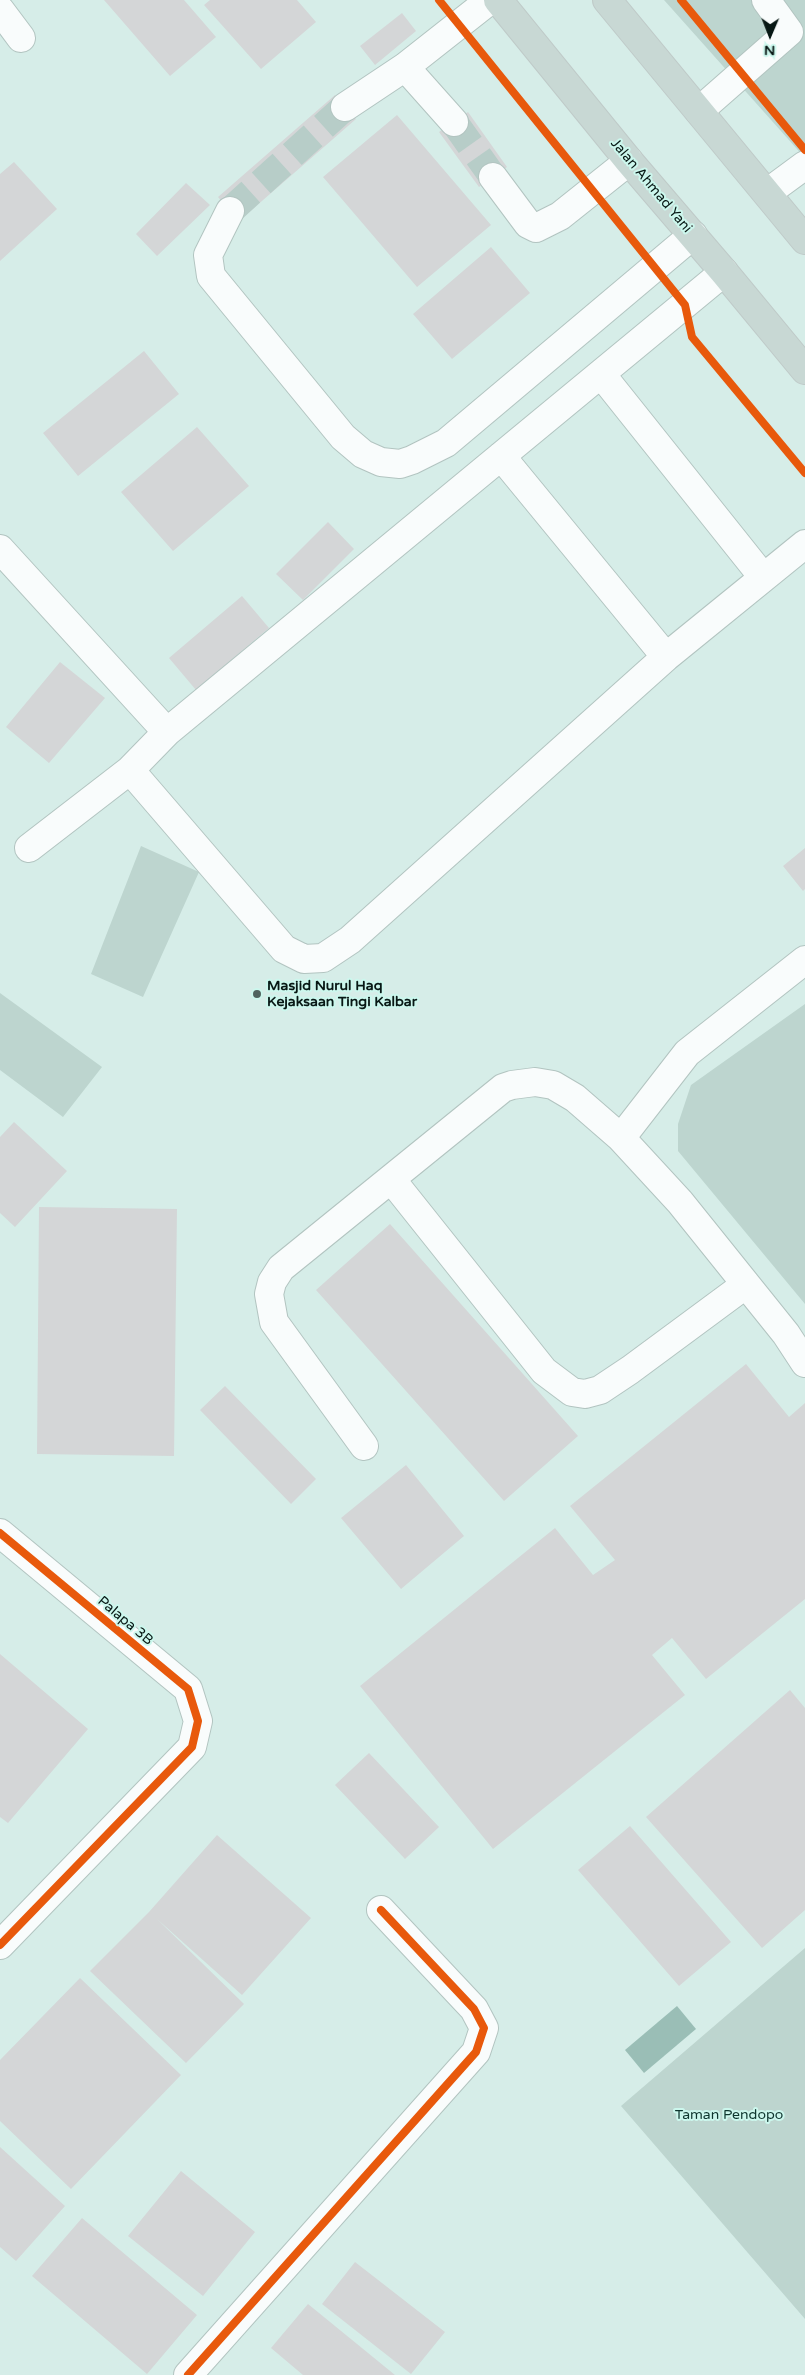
<!DOCTYPE html>
<html>
<head>
<meta charset="utf-8">
<style>
	body { margin:0 }
	#map { position:relative; width:805px; height:2375px; overflow:hidden; background:#d6ede8; font-family:"Varela Round",sans-serif }
	canvas { display:block }
	.north { position:absolute; left:745px; top:10px; width:50px; height:50px; -webkit-text-stroke:4px #ccf7ed; paint-order:stroke; rotate:181deg; font-size:14px; font-weight:700; line-height:20px; text-align:center; color:#081815 }
	.north::after { content:''; display:block; margin:auto; width:18px; height:22px; background:#081815; clip-path:polygon(50% 0,100% 100%,50% 72%,0 100%) }
</style>
</head>
<body>
<div id="map">
<canvas width="805" height="2375"></canvas>
<div class="north">N</div>
</div>
<script>
const g = document.querySelector('canvas').getContext('2d');
g.lineJoin = 'round';
function fillPath(path, color) { g.fillStyle = color; g.fill(path, 'evenodd'); }
const toPath = rows => new Path2D(rows.map(r => 'M' + r).join(''));
function strokePath(path, color, width, dash) { g.strokeStyle = color; g.lineWidth = width; g.lineCap = dash ? 'butt' : 'round'; g.setLineDash(dash || []); g.stroke(path); }
function drawText(font, color, halo, rows, align = 'center') {
  g.font = font + ' "Varela Round",sans-serif'; g.lineWidth = 4; g.setLineDash([]); g.textBaseline = 'middle'; g.strokeStyle = halo; g.fillStyle = color; for (const [text, x, y, turn = 0] of rows) {
    g.save(); g.translate(x, y); g.rotate((+turn || 0) * Math.PI / 180); g.textAlign = isNaN(turn) ? turn : align; if (halo) g.strokeText(text, 0, 0); g.fillText(text, 0, 0); g.restore();
  }
}
fillPath(toPath([
	[664,0,805,0,805,158],
	[141,846,199,872,143,997,91,974],
	[0,993,102,1067,63,1117,0,1070],
	[805,1004,805,1304,678,1151,678,1124,691,1085],
	[805,1948,805,2319,621,2106]
]), '#bdd5cf');
fillPath(toPath([
	[677,2006,696,2029,644,2073,625,2050]
]), '#9abeb6');
fillPath(toPath([
	[104,0,184,0,216,37,170,76],
	[210,0,297,0,316,22,261,69,204,5],
	[402,13,416,31,375,65,360,46],
	[335,95,356,119,239,221,218,197],
	[468,112,507,167,479,187,439,132],
	[397,115,491,225,417,287,323,177],
	[14,162,57,209,0,261,0,174],
	[186,183,210,205,157,256,136,234],
	[491,247,530,293,452,359,413,314],
	[144,351,179,394,78,476,43,433],
	[197,427,249,486,173,551,121,492],
	[328,522,354,549,303,600,276,574],
	[242,596,269,628,196,690,169,658],
	[60,662,105,698,49,763,6,727],
	[805,848,805,889,803,891,783,866],
	[14,1122,67,1171,15,1227,0,1213,0,1137],
	[39,1207,177,1209,174,1456,37,1454],
	[390,1224,578,1436,504,1501,316,1290],
	[746,1364,789,1417,805,1403,805,1599,706,1679,672,1638,652,1655,685,1695,493,1849,360,1686,555,1528,593,1575,615,1560,570,1506],
	[225,1386,316,1479,291,1504,200,1410],
	[406,1465,464,1536,401,1589,341,1518],
	[0,1654,88,1729,8,1823,0,1817],
	[790,1690,805,1708,805,1910,762,1948,646,1817],
	[369,1753,439,1827,405,1859,335,1785],
	[630,1826,731,1942,679,1986,578,1870],
	[217,1835,311,1918,242,1995,157,1919,244,2004,186,2063,90,1971,149,1912],
	[80,1978,181,2075,71,2189,0,2121,0,2060],
	[0,2147,65,2206,16,2261,0,2247],
	[181,2171,255,2232,203,2296,128,2236],
	[82,2218,197,2315,147,2374,32,2276],
	[355,2262,445,2332,411,2374,322,2304],
	[308,2304,395,2375,303,2375,271,2348]
]), '#d4d6d7');
strokePath(toPath([
	[454,122,493,177],
	[230,211,345,107]
]), '#b7cdc8', 28, [28, 14]);
const minor = toPath([
	[0,10,21,38],
	[405,67,454,122],
	[345,107,405,67,490,0],
	[699,111,789,32,766,0],
	[493,177,528,224,536,228,560,216,629,161],
	[767,193,805,165],
	[230,211,208,255,211,276,343,437,363,454,381,462,400,464,412,460,446,443,693,235],
	[601,374,763,577],
	[501,456,666,657],
	[0,549,167,732],
	[130,770,284,949,304,959,323,958,350,940,666,657,805,544],
	[29,848,130,770,167,732,724,272],
	[805,960,687,1053,621,1138,680,1202,786,1334,805,1363],
	[391,1179,544,1371,572,1392,585,1394,600,1390,630,1370,745,1285],
	[364,1446,274,1322,269,1294,272,1282,281,1268,503,1088,512,1085,535,1082,553,1085,575,1098,621,1138],
	[0,1533,188,1689,198,1721,192,1747,0,1945],
	[188,2375,476,2052,484,2028,474,2009,381,1910]
]);
const highway = toPath([
	[498,0,629,161,724,272,805,370],
	[607,0,805,240]
]);
strokePath(minor, '#b2c4c0', 30);
strokePath(highway, '#bfcac8', 30);
strokePath(toPath([
	[681,0,720,48],
	[480,51,570,163],
	[764,101,792,134],
	[613,217,632,241],
	[694,340,805,473]
]), '#cbd2d0', 3, [4, 4]);
strokePath(minor, '#f9fcfc', 28);
strokePath(highway, '#c8d8d4', 28);
strokePath(toPath([
	[439,0,685,305,692,337,805,473],
	[681,0,805,150],
	[0,1533,188,1689,198,1721,192,1747,0,1945],
	[188,2375,476,2052,484,2028,474,2009,381,1910]
]), '#e8590c', 8);
for (const [x, y, r, color] of [
	[257,994,5,"#50635f"]
]) { const dot = new Path2D(); dot.arc(x, y, r, 0, 2 * Math.PI); g.fillStyle = color; g.fill(dot); strokePath(dot, '#ccf7ed', 2); }
drawText('14px', '#081815', '#ccf7ed', [
	["Jalan Ahmad Yani",651,186,50],
	["Palapa 3B",125,1621,40]
]);
drawText('bold 14px', '#081815', '#ccf7ed', [
	["Masjid Nurul Haq",267,986],
	["Kejaksaan Tingi Kalbar",267,1002]
], 'left');
drawText('14px', '#0e352e', '#ccf7ed', [
	["Taman Pendopo",729,2115]
]);
</script>
</body>
</html>
